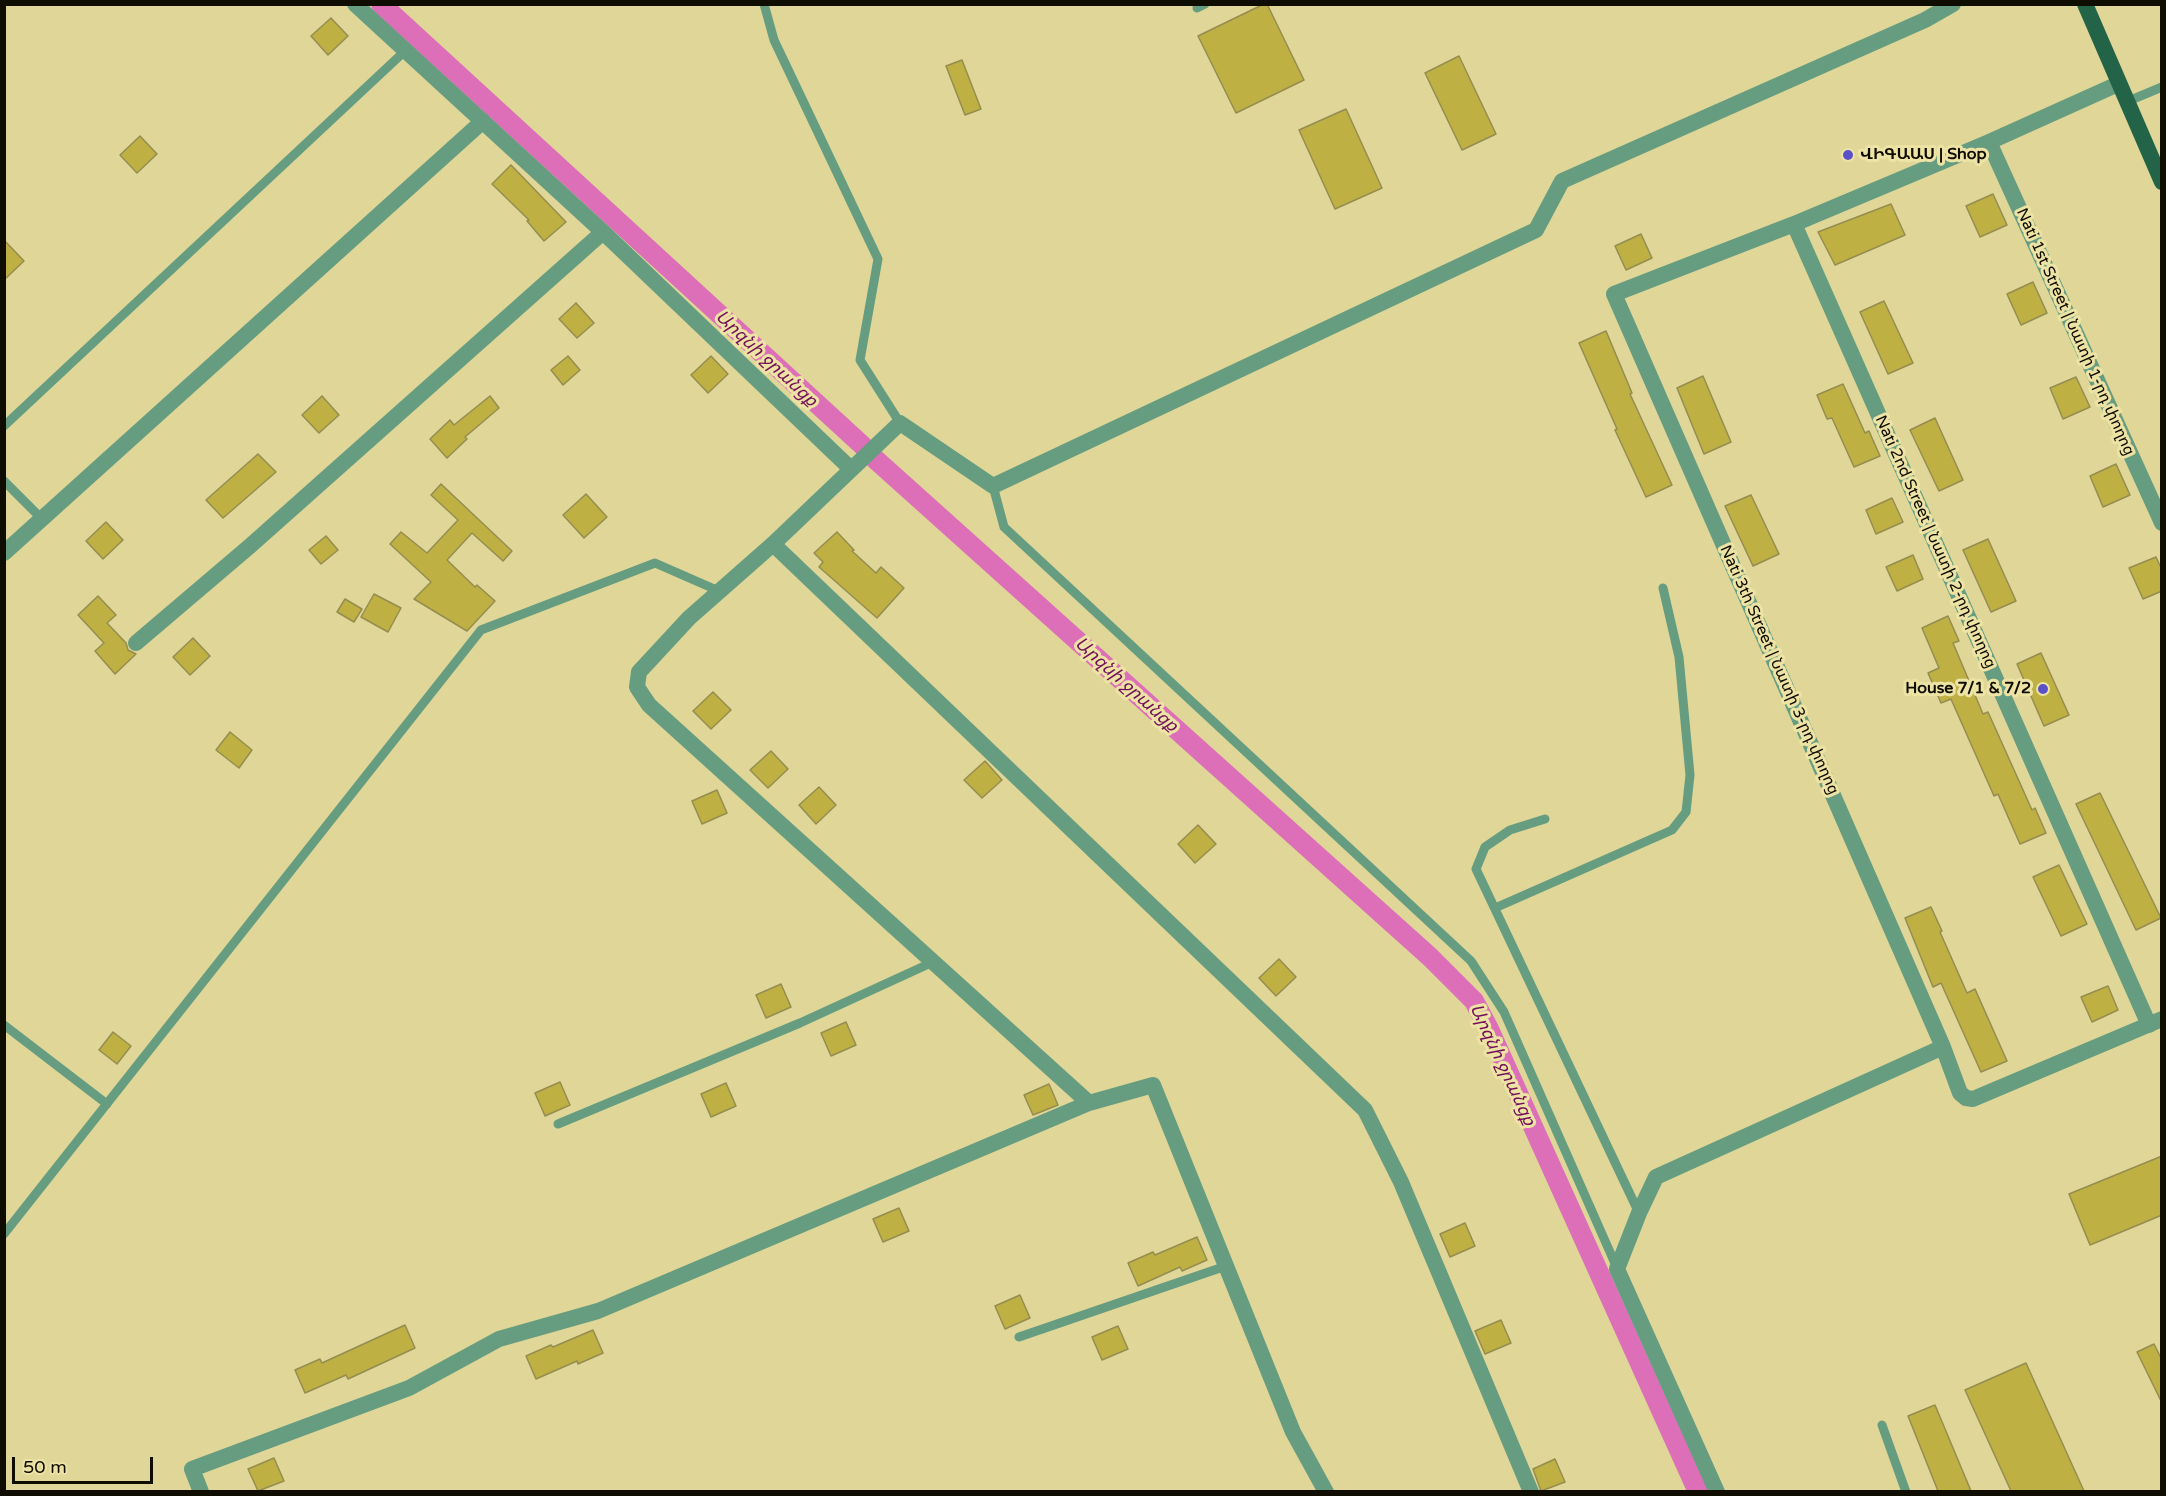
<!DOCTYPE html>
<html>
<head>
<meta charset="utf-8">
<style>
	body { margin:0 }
	#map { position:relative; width:2166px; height:1496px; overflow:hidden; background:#dfd697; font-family:"Varela Round",sans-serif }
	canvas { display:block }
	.frame { position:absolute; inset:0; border:6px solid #0f0c00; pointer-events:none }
	.scale { position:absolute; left:12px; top:1457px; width:141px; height:27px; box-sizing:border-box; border:3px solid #0f0c00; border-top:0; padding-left:8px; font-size:18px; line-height:21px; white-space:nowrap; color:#0f0c00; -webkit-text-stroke:4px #ece3a4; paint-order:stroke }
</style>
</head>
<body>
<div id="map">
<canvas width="2166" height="1496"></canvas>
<div class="frame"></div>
<div class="scale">50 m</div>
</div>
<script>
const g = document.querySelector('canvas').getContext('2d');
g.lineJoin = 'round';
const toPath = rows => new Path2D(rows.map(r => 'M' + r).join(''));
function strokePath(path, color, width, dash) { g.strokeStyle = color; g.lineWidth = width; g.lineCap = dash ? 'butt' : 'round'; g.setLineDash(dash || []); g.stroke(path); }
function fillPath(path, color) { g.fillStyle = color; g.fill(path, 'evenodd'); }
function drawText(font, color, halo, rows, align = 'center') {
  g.font = font + ' "Varela Round","Noto Sans Armenian",sans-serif'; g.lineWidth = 6; g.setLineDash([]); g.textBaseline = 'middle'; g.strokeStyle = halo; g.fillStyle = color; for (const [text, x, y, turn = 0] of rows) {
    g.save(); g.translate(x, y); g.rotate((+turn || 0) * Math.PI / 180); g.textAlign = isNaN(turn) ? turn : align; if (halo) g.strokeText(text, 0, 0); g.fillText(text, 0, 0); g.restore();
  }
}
strokePath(toPath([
	[381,4,862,445,875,459,1430,957,1474,1001,1489,1029,1698,1492]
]), '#dc6fb8', 20);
const building = toPath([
	[1264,4,1267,4,1304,80,1236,113,1198,36,1264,4],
	[331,18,348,36,328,55,311,36,331,18],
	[1459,56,1496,134,1462,150,1425,73,1459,56],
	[962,60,981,109,965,115,946,66,962,60],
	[1346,109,1382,188,1335,209,1299,130,1346,109],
	[140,136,157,154,137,173,120,155,140,136],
	[511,165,566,222,544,241,527,221,529,220,492,184,511,165],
	[1993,194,2007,225,1980,237,1966,206,1993,194],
	[1891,204,1905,235,1835,265,1818,232,1891,204],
	[1641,234,1652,258,1626,270,1615,246,1641,234],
	[4,240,24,261,4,280,4,240],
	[2033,282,2047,313,2021,325,2007,294,2033,282],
	[1884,301,1913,363,1888,374,1860,312,1884,301],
	[576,303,594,323,577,338,559,319,576,303],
	[1606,331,1632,393,1630,394,1672,485,1646,497,1615,430,1617,429,1579,343,1606,331],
	[568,356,580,370,563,385,551,370,568,356],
	[711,356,728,374,708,393,691,375,711,356],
	[1703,376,1731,442,1704,454,1677,388,1703,376],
	[2076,377,2090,407,2063,419,2050,388,2076,377],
	[1843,384,1865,433,1869,431,1880,456,1854,467,1832,418,1827,419,1817,395,1843,384],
	[322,396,339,415,319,433,302,415,322,396],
	[490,396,499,408,465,437,467,439,447,458,430,439,450,420,454,425,490,396],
	[1935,418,1963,480,1939,491,1910,430,1935,418],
	[258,454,276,472,223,518,206,500,258,454],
	[2116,464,2130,495,2103,507,2090,476,2116,464],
	[441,484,512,551,503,561,472,533,447,560,475,587,477,585,495,601,467,631,414,599,431,582,390,544,401,532,427,553,458,520,431,495,441,484],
	[586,494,607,517,584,538,563,515,586,494],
	[1751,495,1779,554,1753,566,1725,506,1751,495],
	[1892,498,1903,522,1876,534,1866,510,1892,498],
	[106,522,123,540,103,559,86,541,106,522],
	[837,532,854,550,852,551,876,573,881,567,904,588,877,618,819,567,823,562,814,553,837,532],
	[326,536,338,550,321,564,309,550,326,536],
	[1988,539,2016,601,1991,612,1963,550,1988,539],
	[1913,555,1923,579,1897,591,1886,567,1913,555],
	[2156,557,2162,570,2162,591,2143,599,2129,568,2156,557],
	[374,594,401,608,388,632,361,617,374,594],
	[98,596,116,615,107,623,126,643,128,650,136,654,115,674,95,651,104,643,78,615,98,596],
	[345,599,362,609,354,622,337,612,345,599],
	[1948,616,1959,641,1953,643,1983,714,1988,712,2032,810,2035,808,2046,833,2020,844,1998,794,1994,796,1951,699,1941,703,1928,673,1939,668,1922,628,1948,616],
	[193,638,210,656,190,675,173,657,193,638],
	[2041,653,2069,715,2044,726,2017,664,2041,653],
	[713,692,731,710,711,729,693,711,713,692],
	[230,732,252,750,239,768,216,750,230,732],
	[771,751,788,769,768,788,750,770,771,751],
	[985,761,1002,780,982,798,964,780,985,761],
	[819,787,836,805,816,824,799,805,819,787],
	[717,790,727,813,702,824,692,801,717,790],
	[2100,793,2161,918,2136,930,2076,804,2100,793],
	[1198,825,1216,844,1195,863,1178,844,1198,825],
	[2059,865,2087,924,2061,936,2033,877,2059,865],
	[1931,907,1942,931,1940,932,1967,993,1975,989,2007,1061,1981,1072,1941,983,1933,987,1905,918,1931,907],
	[1279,959,1296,977,1276,996,1259,978,1279,959],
	[781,984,791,1007,766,1018,756,995,781,984],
	[2108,986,2118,1010,2092,1022,2081,997,2108,986],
	[846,1022,856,1045,831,1056,821,1033,846,1022],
	[113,1032,131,1046,117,1064,99,1050,113,1032],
	[560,1082,570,1105,545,1116,535,1093,560,1082],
	[726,1083,736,1106,711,1117,701,1094,726,1083],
	[1049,1084,1058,1105,1033,1115,1024,1095,1049,1084],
	[2162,1156,2162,1215,2090,1245,2069,1194,2162,1156],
	[899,1208,909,1231,883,1242,873,1219,899,1208],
	[1465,1223,1475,1246,1450,1257,1440,1234,1465,1223],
	[1197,1237,1207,1260,1182,1271,1180,1267,1138,1286,1128,1263,1153,1252,1155,1255,1197,1237],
	[1020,1295,1030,1318,1005,1329,995,1306,1020,1295],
	[1501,1320,1511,1343,1485,1354,1475,1331,1501,1320],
	[405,1325,415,1348,348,1379,346,1375,305,1393,295,1370,320,1359,322,1363,405,1325],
	[1118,1326,1128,1349,1102,1360,1092,1337,1118,1326],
	[593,1330,603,1353,578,1364,577,1361,536,1379,526,1356,551,1345,553,1347,593,1330],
	[2154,1344,2162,1360,2162,1403,2137,1352,2154,1344],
	[2026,1363,2084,1491,2011,1491,1965,1390,2026,1363],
	[1935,1405,1971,1491,1938,1491,1908,1416,1935,1405],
	[274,1458,284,1481,258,1491,248,1469,274,1458],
	[1555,1459,1565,1482,1541,1491,1533,1469,1555,1459]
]);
fillPath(building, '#bfb044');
strokePath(building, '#958d50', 1.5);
strokePath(toPath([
	[764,4,774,40,878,259,860,360,900,423],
	[1197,8,1205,4],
	[2126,102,2162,87],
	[4,426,406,50],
	[4,481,42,519],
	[993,486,1004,527,1471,961,1504,1012,1617,1268],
	[1545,819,1510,830,1485,847,1476,869,1639,1213],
	[1495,908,1672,830,1686,812,1690,775,1679,657,1663,588],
	[4,1025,107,1104],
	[558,1124,800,1023,933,962],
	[4,1234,481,630,655,563,719,591],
	[1019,1337,1226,1266],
	[1882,1425,1906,1492]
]), '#669d81', 9);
strokePath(toPath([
	[355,4,603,232,851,469],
	[2118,84,1989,142,1794,224,1614,294,1943,1047,1960,1093,1966,1098,1973,1099,2162,1019],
	[1989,142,2162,523],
	[1794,224,2149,1025],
	[773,544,1365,1110,1401,1182,1531,1492],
	[4,553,483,121],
	[136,643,250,546,603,232],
	[1089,1103,649,705,637,687,639,672,689,618,773,544,900,423,993,486,1536,230,1562,181,1925,20,1953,4],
	[201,1492,192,1469,409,1388,499,1339,598,1311,1089,1103,1153,1085,1293,1432,1326,1492],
	[1717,1492,1617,1269,1639,1213,1656,1177,1943,1047]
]), '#669d81', 16);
strokePath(toPath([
	[2085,4,2162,182]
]), '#236448', 16);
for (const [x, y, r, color] of [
	[1848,155,6,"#5a51c9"],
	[2043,689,6,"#5a51c9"]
]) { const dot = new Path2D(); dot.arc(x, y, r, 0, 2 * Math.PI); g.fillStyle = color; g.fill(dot); strokePath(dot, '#ece3a4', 2); }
drawText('bold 16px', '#0f0c00', '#ece3a4', [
	["ՎԻԳԱԱՍ | Shop",1860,155],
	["House 7/1 & 7/2",2031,689,"right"]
], 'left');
drawText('16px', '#0f0c00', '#ece3a4', [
	["Nati 1st Street | Նատի 1-րդ փողոց",2075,332,66],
	["Nati 2nd Street | Նատի 2-րդ փողոց",1935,542,66],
	["Nati 3th Street | Նատի 3-րդ փողոց",1779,670,66]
]);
drawText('italic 18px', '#730f5a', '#ece3a4', [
	["Արզնի ջրանցք",766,359,43],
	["Արզնի ջրանցք",1126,685,42],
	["Արզնի ջրանցք",1502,1065,65]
]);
</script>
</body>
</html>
